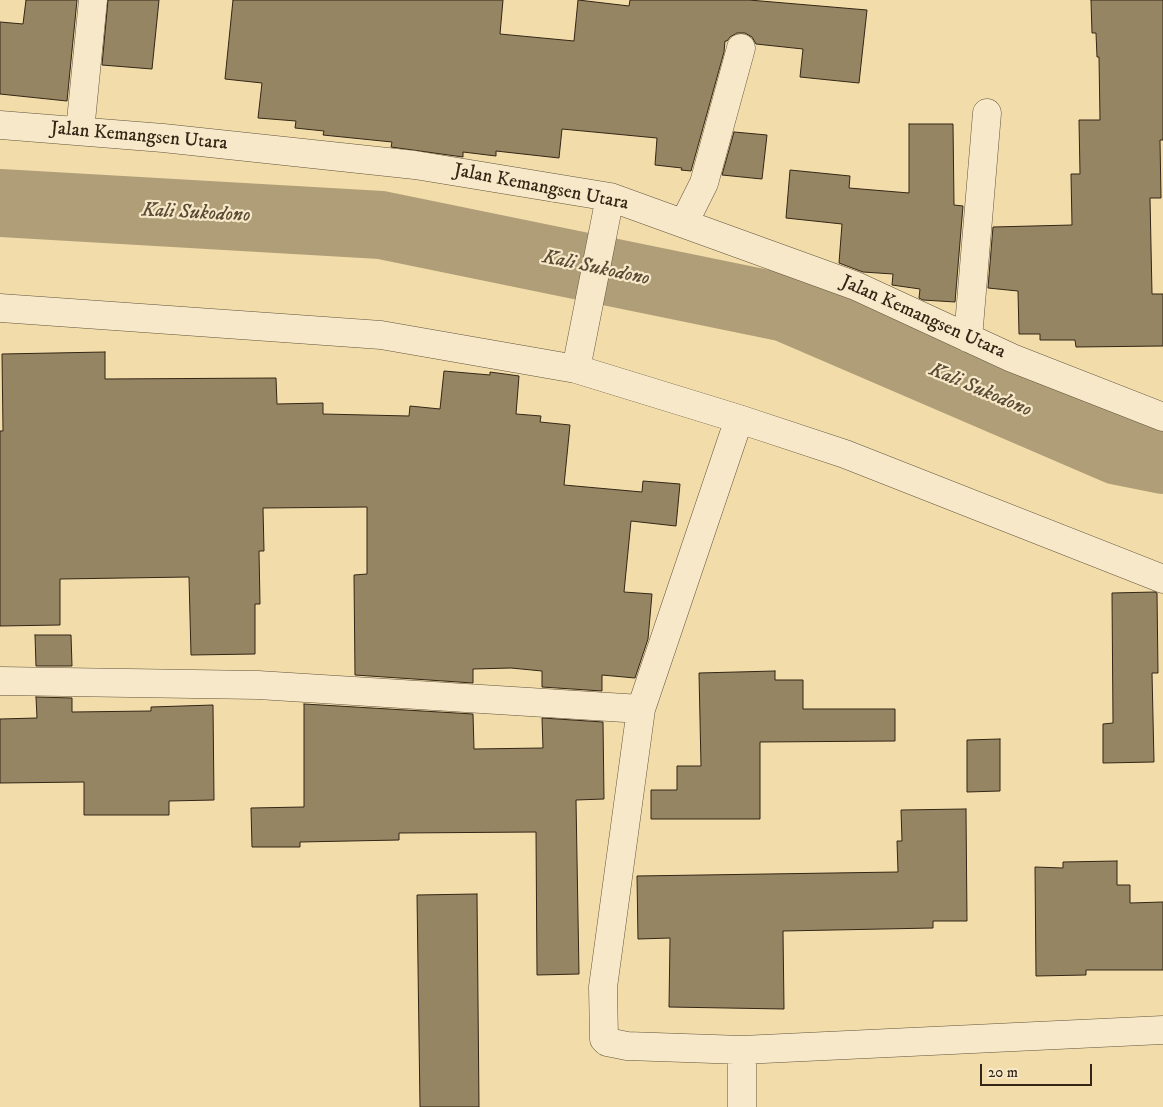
<!DOCTYPE html>
<html>
<head>
<meta charset="utf-8">
<style>
	body { margin:0 }
	#map { position:relative; width:1163px; height:1107px; overflow:hidden; background:#f1dcaa; font-family:"IM FELL DW Pica",serif }
	canvas { display:block }
	.scale { position:absolute; left:980px; top:1064px; width:112px; height:22px; box-sizing:border-box; border:2px solid #332616; border-top:0; padding-left:6px; font-size:15px; line-height:18px; white-space:nowrap; color:#332616; -webkit-text-stroke:4px #f6e8c8; paint-order:stroke }
</style>
</head>
<body>
<div id="map">
<canvas width="1163" height="1107"></canvas>
<div class="scale">20 m</div>
</div>
<script>
const g = document.querySelector('canvas').getContext('2d');
g.lineJoin = 'round';
const toPath = rows => new Path2D(rows.map(r => 'M' + r).join(''));
function strokePath(path, color, width, dash) { g.strokeStyle = color; g.lineWidth = width; g.lineCap = dash ? 'butt' : 'round'; g.setLineDash(dash || []); g.stroke(path); }
function fillPath(path, color) { g.fillStyle = color; g.fill(path, 'evenodd'); }
function drawText(font, color, halo, rows, align = 'center') {
  g.font = font + ' "IM FELL DW Pica",serif'; g.lineWidth = 4.5; g.setLineDash([]); g.textBaseline = 'middle'; g.strokeStyle = halo; g.fillStyle = color; for (const [text, x, y, turn = 0] of rows) {
    g.save(); g.translate(x, y); g.rotate((+turn || 0) * Math.PI / 180); g.textAlign = isNaN(turn) ? turn : align; if (halo) g.strokeText(text, 0, 0); g.fillText(text, 0, 0); g.restore();
  }
}
strokePath(toPath([
	[0,203,381,225,786,308,1118,451,1163,460]
]), '#b09e78', 68);
const building = toPath([
	[26,0,77,0,67,101,0,94,0,22,23,24,26,0],
	[108,0,159,0,152,69,102,65,108,0],
	[233,0,503,0,500,34,574,41,578,0,629,6,630,0,749,0,867,10,859,83,800,77,803,49,756,44,752,37,745,33,737,33,730,37,727,41,725,41,724,52,691,171,681,170,682,168,655,165,657,138,562,129,559,158,496,151,496,156,463,152,463,157,391,147,392,142,323,135,324,131,295,128,296,121,258,118,262,83,225,79,233,0],
	[1091,0,1163,0,1163,140,1160,140,1161,198,1150,198,1152,294,1163,294,1163,346,1076,347,1075,340,1040,340,1040,334,1019,334,1018,291,988,288,993,227,1072,225,1071,174,1080,174,1079,120,1100,120,1099,57,1097,57,1096,33,1092,33,1091,0],
	[909,124,953,124,954,205,963,206,955,302,923,300,919,298,920,289,892,285,893,274,863,272,839,263,842,224,786,218,790,170,850,176,849,188,909,193,909,124],
	[734,132,767,135,762,179,722,175,734,132],
	[105,352,105,379,276,378,277,404,323,403,323,414,409,416,410,406,440,409,444,371,490,375,490,372,519,376,516,414,541,416,540,422,570,425,564,485,642,492,643,481,680,484,676,526,631,521,624,592,652,594,648,639,635,678,602,675,602,691,542,687,542,671,511,668,473,669,473,683,355,675,354,575,367,574,367,507,263,508,264,551,259,551,260,604,255,604,255,654,191,655,189,577,60,579,60,625,0,626,0,431,3,431,2,354,105,352],
	[1155,592,1157,593,1158,673,1152,673,1154,762,1103,763,1103,724,1113,723,1112,593,1155,592],
	[35,635,71,635,72,666,36,666,35,635],
	[775,671,775,680,803,680,803,709,895,709,895,741,760,742,760,819,651,819,651,790,677,790,677,766,701,766,699,673,775,671],
	[36,697,72,698,72,712,151,711,151,707,213,705,214,800,169,801,169,815,84,815,84,782,0,783,0,719,37,718,36,697],
	[304,704,473,714,474,749,543,748,542,718,603,722,604,799,576,800,579,974,537,975,536,832,399,833,399,840,300,842,300,847,252,847,251,808,304,807,304,704],
	[1000,739,1000,791,967,792,967,740,1000,739],
	[966,809,967,921,933,921,933,928,783,931,784,1009,669,1007,670,938,638,939,637,876,898,872,897,841,902,841,901,810,966,809],
	[1117,861,1117,885,1130,885,1130,903,1163,902,1163,970,1086,970,1086,975,1036,976,1035,867,1063,868,1063,862,1117,861],
	[477,894,479,1107,420,1107,417,895,477,894]
]);
fillPath(building, '#968563');
strokePath(building, '#332616', 1);
const street = toPath([
	[0,125,163,138,415,165,610,197,856,286,1012,358,1163,417],
	[80,131,93,0],
	[684,223,704,183,741,48],
	[0,308,381,335,576,369,739,419,845,454,1163,579],
	[968,338,987,113],
	[576,369,610,197],
	[739,419,641,709,603,987,604,1039,607,1042,627,1046,742,1050,1163,1030],
	[0,681,258,685,641,709],
	[742,1107,742,1050]
]);
strokePath(street, '#62543b', 29);
strokePath(street, '#f6e8c8', 28);
drawText('19px', '#332616', '#f6e8c8', [
	["Jalan Kemangsen Utara",139,137,5],
	["Jalan Kemangsen Utara",541,188,11],
	["Jalan Kemangsen Utara",923,318,24]
]);
drawText('italic 20px', '#584a33', '#f6e8c8', [
	["Kali Sukodono",196,214,3],
	["Kali Sukodono",596,269,12],
	["Kali Sukodono",980,391,23]
]);
</script>
</body>
</html>
